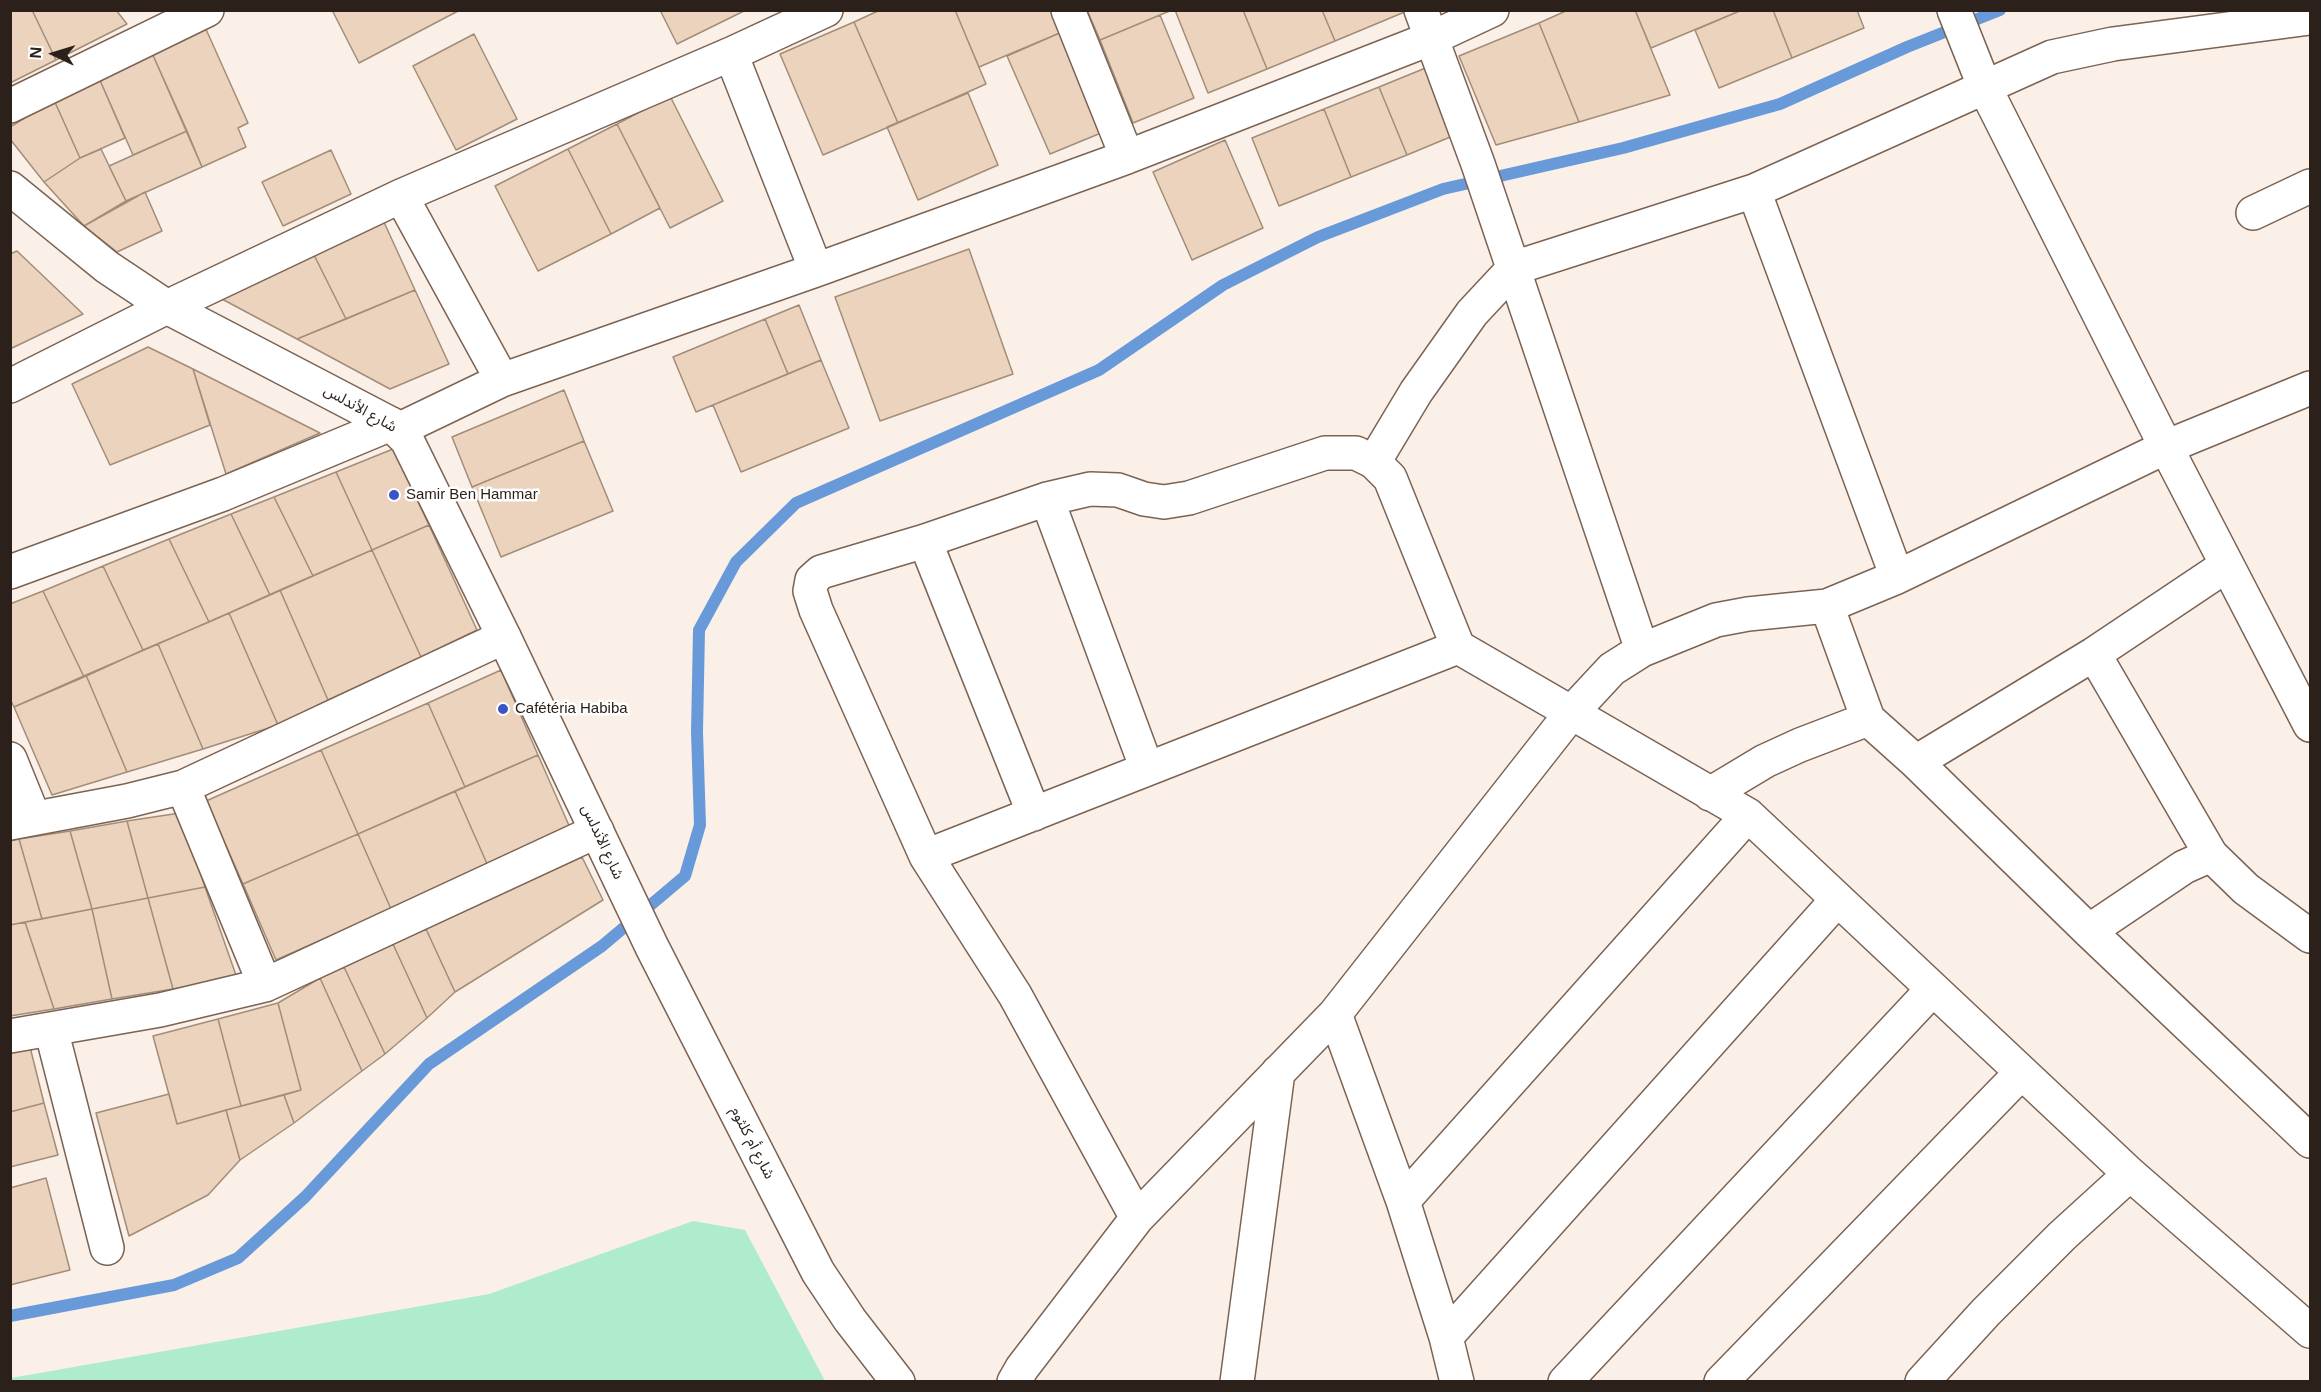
<!DOCTYPE html>
<html>
<head>
<meta charset="utf-8">
<style>
	body { margin:0 }
	#map { position:relative; width:2321px; height:1392px; overflow:hidden; background:#fbf0e8; font-family:Helvetica,sans-serif }
	canvas { display:block }
	.frame { position:absolute; inset:0; border:12px solid #2b211a; pointer-events:none }
	.north { position:absolute; left:24px; top:24px; width:60px; height:60px; -webkit-text-stroke:4px #fff; paint-order:stroke; rotate:274deg; font-size:16px; font-weight:700; line-height:24px; text-align:center; color:#2b211a }
	.north::after { content:''; display:block; margin:auto; width:21px; height:27px; background:#2b211a; clip-path:polygon(50% 0,100% 100%,50% 72%,0 100%) }
</style>
</head>
<body>
<div id="map">
<canvas width="2321" height="1392"></canvas>
<div class="frame"></div>
<div class="north">N</div>
</div>
<script>
const g = document.querySelector('canvas').getContext('2d');
g.lineJoin = 'round';
function fillPath(path, color) { g.fillStyle = color; g.fill(path, 'evenodd'); }
const toPath = rows => new Path2D(rows.map(r => 'M' + r).join(''));
function strokePath(path, color, width, dash) { g.strokeStyle = color; g.lineWidth = width; g.lineCap = dash ? 'butt' : 'round'; g.setLineDash(dash || []); g.stroke(path); }
function drawText(font, color, halo, rows, align = 'center') {
  g.font = font + ' Helvetica,"Noto Sans Arabic",sans-serif'; g.lineWidth = 5; g.setLineDash([]); g.textBaseline = 'middle'; g.strokeStyle = halo; g.fillStyle = color; for (const [text, x, y, turn = 0] of rows) {
    g.save(); g.translate(x, y); g.rotate((+turn || 0) * Math.PI / 180); g.textAlign = isNaN(turn) ? turn : align; if (halo) g.strokeText(text, 0, 0); g.fillText(text, 0, 0); g.restore();
  }
}
fillPath(toPath([
	[693,1221,745,1230,825,1381,11,1381,11,1378,489,1294]
]), '#afeccd');
strokePath(toPath([
	[10,1316,174,1285,238,1258,305,1197,429,1064,602,946,685,876,700,825,697,732,699,630,736,562,796,503,1099,370,1223,285,1318,237,1443,189,1623,148,1780,104,1907,47,2000,10]
]), '#689ada', 12);
const building = toPath([
	[10,10,32,10,56,60,10,83,10,10],
	[32,10,116,10,127,24,56,60,32,10],
	[332,10,460,10,359,63,332,10],
	[660,10,746,10,677,44,660,10],
	[880,10,955,10,986,84,898,123,854,22,880,10],
	[955,10,1054,10,1062,32,979,67,955,10],
	[1087,10,1172,10,1100,40,1087,10],
	[1175,10,1243,10,1267,69,1208,93,1175,10],
	[1243,10,1322,10,1335,41,1267,69,1243,10],
	[1322,10,1407,10,1407,11,1335,41,1322,10],
	[1568,10,1635,10,1670,95,1579,122,1539,23,1568,10],
	[1635,10,1742,10,1651,48,1635,10],
	[1742,10,1773,10,1792,58,1719,88,1695,30,1742,10],
	[1773,10,1857,10,1864,28,1792,58,1773,10],
	[1160,15,1194,98,1133,123,1100,40,1160,15],
	[854,22,898,123,823,155,780,54,854,22],
	[1539,23,1579,122,1496,145,1459,56,1539,23],
	[205,27,248,123,238,128,246,147,202,167,152,53,205,27],
	[1062,32,1101,133,1050,154,1007,56,1062,32],
	[474,34,517,119,456,150,413,66,474,34],
	[152,53,187,131,133,155,99,78,152,53],
	[1428,67,1455,135,1407,155,1379,87,1428,67],
	[99,78,125,138,80,158,54,100,99,78],
	[1379,87,1407,155,1351,177,1324,109,1379,87],
	[968,93,998,165,918,200,887,127,968,93],
	[670,96,723,201,670,228,617,124,670,96],
	[54,100,80,158,44,182,10,139,10,127,54,100],
	[1324,109,1351,177,1279,206,1252,138,1324,109],
	[617,124,660,208,611,234,568,149,617,124],
	[187,131,202,167,126,201,109,166,187,131],
	[1225,140,1263,228,1192,260,1153,172,1225,140],
	[101,149,126,201,84,226,44,182,80,158,101,149],
	[568,149,611,234,538,271,495,186,568,149],
	[331,150,351,194,283,226,262,182,331,150],
	[145,192,162,231,117,252,84,226,145,192],
	[383,220,415,290,346,319,313,253,383,220],
	[969,249,1013,374,880,421,835,297,969,249],
	[17,251,83,314,10,349,10,254,17,251],
	[313,253,346,319,297,339,220,298,313,253],
	[415,290,449,364,390,389,297,339,415,290],
	[799,305,821,360,788,374,765,319,799,305],
	[765,319,788,374,696,412,673,357,765,319],
	[148,347,193,369,210,425,110,465,72,384,148,347],
	[821,360,849,428,741,472,713,405,821,360],
	[193,369,320,433,226,474,193,369],
	[564,390,584,441,472,487,452,437,564,390],
	[584,441,613,511,501,557,472,487,584,441],
	[393,449,429,525,372,550,336,472,393,449],
	[336,472,372,550,313,576,274,497,336,472],
	[274,497,313,576,270,595,231,514,274,497],
	[231,514,270,595,209,622,169,539,231,514],
	[429,525,477,630,421,657,372,550,429,525],
	[169,539,209,622,143,650,103,566,169,539],
	[372,550,421,657,328,700,280,590,372,550],
	[103,566,143,650,84,677,43,591,103,566],
	[280,590,328,700,278,725,229,613,280,590],
	[43,591,84,677,14,707,10,699,10,604,43,591],
	[229,613,278,725,203,749,158,644,229,613],
	[158,644,203,749,127,772,86,675,158,644],
	[501,670,538,755,465,787,428,703,501,670],
	[86,675,127,772,52,795,14,707,86,675],
	[428,703,465,787,358,834,321,750,428,703],
	[321,750,358,834,243,884,206,801,321,750],
	[538,755,571,830,488,866,455,791,538,755],
	[455,791,488,866,391,909,358,834,455,791],
	[180,813,205,887,148,898,127,821,180,813],
	[127,821,148,898,92,909,70,831,127,821],
	[70,831,92,909,42,919,19,839,70,831],
	[358,834,391,909,276,960,243,884,358,834],
	[19,839,42,919,10,925,10,841,19,839],
	[582,857,603,900,455,992,426,929,582,857],
	[205,887,237,978,173,989,148,898,205,887],
	[148,898,173,989,112,999,92,909,148,898],
	[92,909,112,999,54,1009,25,922,92,909],
	[25,922,54,1009,10,1016,10,925,25,922],
	[426,929,455,992,427,1018,393,944,426,929],
	[393,944,427,1018,385,1054,344,967,393,944],
	[344,967,385,1054,362,1071,320,978,344,967],
	[320,978,362,1071,294,1123,284,1095,301,1090,278,1003,320,978],
	[278,1003,301,1090,241,1106,218,1019,278,1003],
	[218,1019,241,1106,177,1124,153,1036,218,1019],
	[30,1047,44,1103,10,1112,10,1052,30,1047],
	[169,1094,177,1124,226,1110,240,1160,208,1195,129,1236,96,1113,169,1094],
	[284,1095,294,1123,240,1160,226,1110,284,1095],
	[44,1103,58,1155,10,1167,10,1112,44,1103],
	[46,1178,70,1270,10,1285,10,1188,46,1178]
]);
fillPath(building, '#ebd3bd');
strokePath(building, '#a28d78', 1.5);
const minor = toPath([
	[1068,10,1127,157],
	[1421,10,1478,164,1642,650],
	[1954,10,1985,88,2166,447,2310,725],
	[731,54,816,270],
	[10,106,207,10],
	[1754,191,1897,577],
	[401,196,502,380],
	[2253,213,2310,186],
	[10,386,167,307,401,196,731,54,826,10],
	[398,430,502,380,816,270,1127,157,1432,38,1492,10],
	[1374,462,1416,392,1472,313,1514,268,1754,191,2052,57,2113,44,2310,18],
	[1047,499,1147,769],
	[925,541,1034,814],
	[10,572,223,494,391,424],
	[1827,606,1868,719,1916,762,2089,931,2310,1141],
	[10,759,34,818],
	[1916,762,2094,654,2227,565],
	[183,787,265,985],
	[1710,794,1765,761,1800,745,1868,719],
	[10,823,127,801,183,787,504,637],
	[2211,855,2246,889,2310,936],
	[926,856,1458,647,1748,815,2130,1174,2310,1331],
	[2089,931,2184,867,2211,855,2094,654],
	[1335,1014,1403,1201,1446,1337,1457,1382],
	[51,1029,107,1248],
	[10,1036,160,1010,265,985,597,831],
	[1403,1201,1748,815],
	[1137,1218,1015,995,926,856,816,610,810,591,812,580,821,572,925,541,1047,499,1090,489,1118,490,1144,499,1164,502,1189,498,1325,453,1356,453,1374,462,1390,478,1458,647],
	[1446,1337,1837,900],
	[1014,1382,1022,1368,1137,1218,1335,1014,1572,712,1612,669,1642,650,1716,620,1748,614,1827,606,1897,577,2166,447,2310,388],
	[1237,1382,1278,1072],
	[1565,1382,1932,990],
	[1721,1382,2021,1073],
	[1922,1382,1986,1312,2062,1236,2130,1174]
]);
const tertiary = toPath([
	[10,188,107,267,167,307,391,424,407,440,504,637,652,947,818,1272,850,1320,898,1382]
]);
strokePath(minor, '#7b6353', 36);
strokePath(tertiary, '#7b6353', 36);
strokePath(minor, '#fff', 33);
strokePath(tertiary, '#fff', 33);
for (const [x, y, r, color] of [
	[394,495,6,"#3954c6"],
	[503,709,6,"#3954c6"]
]) { const dot = new Path2D(); dot.arc(x, y, r, 0, 2 * Math.PI); g.fillStyle = color; g.fill(dot); strokePath(dot, '#fff', 2); }
drawText('15px', '#2b211a', '#fff', [
	["شارع الأندلس",360,409,29],
	["شارع الأندلس",602,842,65],
	["شارع أم كلثوم",752,1143,63]
]);
drawText('15px', '#2b211a', '#fff', [
	["Samir Ben Hammar",406,495],
	["Cafétéria Habiba",515,709]
], 'left');
</script>
</body>
</html>
